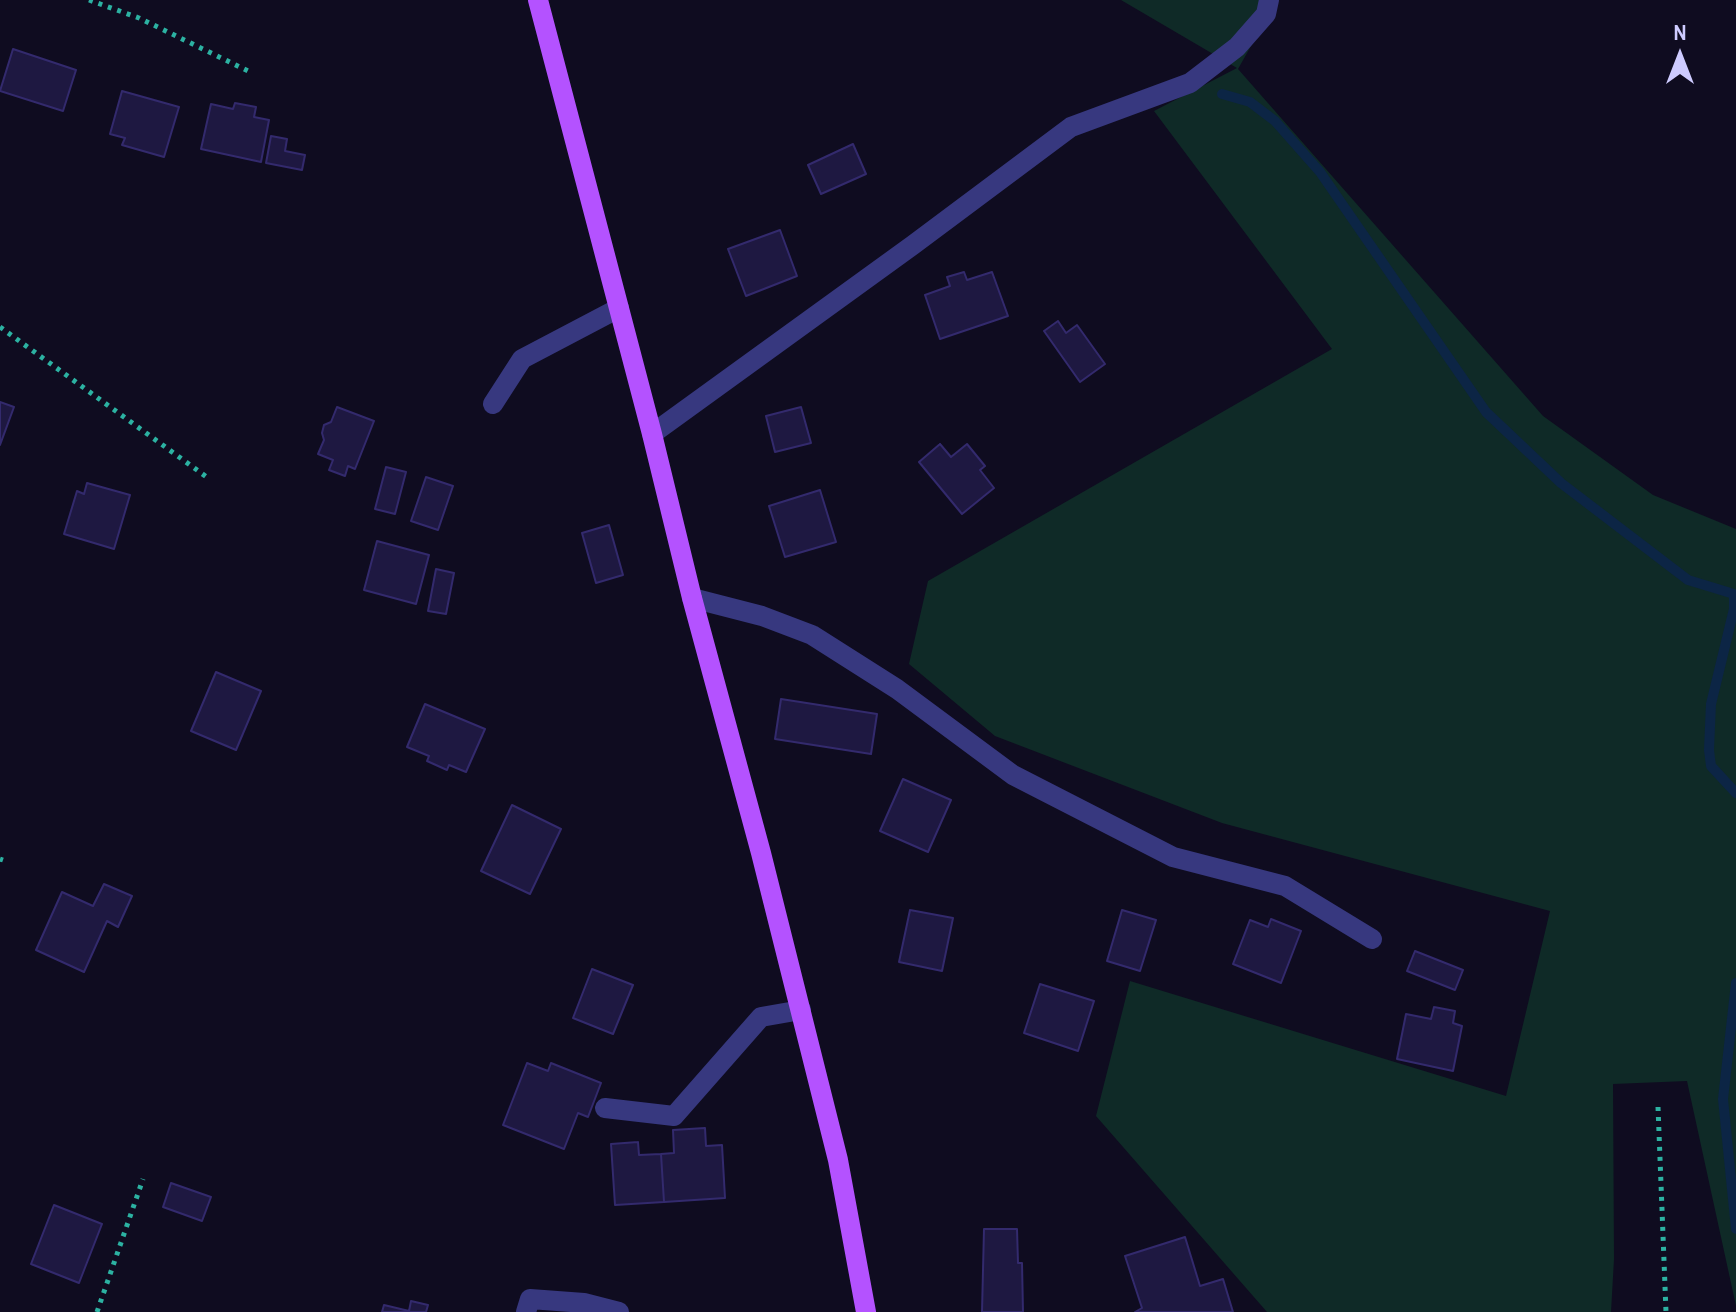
<!DOCTYPE html>
<html>
<head>
<meta charset="utf-8">
<style>
	body { margin:0 }
	#map { position:relative; width:1736px; height:1312px; overflow:hidden; background:#0f0c20; font-family:"Archivo Narrow",sans-serif }
	canvas { display:block }
	.north { position:absolute; left:1640px; top:16px; width:80px; height:80px; -webkit-text-stroke:6px #0f0c20; paint-order:stroke; rotate:0deg; font-size:22px; font-weight:700; line-height:32px; text-align:center; color:#cecbff }
	.north::after { content:''; display:block; margin:auto; width:28px; height:36px; background:#cecbff; clip-path:polygon(50% 0,100% 100%,50% 72%,0 100%) }
</style>
</head>
<body>
<div id="map">
<canvas width="1736" height="1312"></canvas>
<div class="north">N</div>
</div>
<script>
const g = document.querySelector('canvas').getContext('2d');
g.lineJoin = 'round';
function fillPath(path, color) { g.fillStyle = color; g.fill(path, 'evenodd'); }
const toPath = rows => new Path2D(rows.map(r => 'M' + r).join(''));
function strokePath(path, color, width, dash) { g.strokeStyle = color; g.lineWidth = width; g.lineCap = dash ? 'butt' : 'round'; g.setLineDash(dash || []); g.stroke(path); }
fillPath(toPath([
	[1121,0,1277,0,1238,69,1543,416,1653,495,1736,529,1736,1306,1687,1081,1613,1084,1614,1259,1611,1312,1267,1312,1096,1116,1130,981,1506,1096,1550,911,1222,823,995,736,909,664,928,581,1332,349,1154,111,1237,68]
]), '#0f2a27');
strokePath(toPath([
	[1222,94,1250,102,1275,121,1320,172,1486,412,1561,483,1688,580,1734,594,1734,609,1711,704,1709,750,1711,766,1736,793],
	[1736,983,1723,1099,1736,1229]
]), '#0c2545', 10);
const building = toPath([
	[13,49,76,70,63,111,0,91,13,49],
	[122,91,179,107,164,157,122,145,125,138,110,134,122,91],
	[235,103,256,107,254,117,269,120,261,162,201,149,211,104,233,109,235,103],
	[271,136,287,139,285,151,305,155,302,170,266,163,271,136],
	[853,144,866,174,821,194,808,165,853,144],
	[780,230,797,276,746,296,728,249,780,230],
	[964,272,967,280,992,272,1008,316,940,339,925,295,950,286,947,277,964,272],
	[1058,321,1066,333,1077,325,1105,364,1080,382,1044,331,1058,321],
	[0,402,14,407,0,445,0,402],
	[337,407,374,421,355,469,348,466,345,476,329,470,333,460,318,454,324,440,322,433,324,425,331,422,337,407],
	[801,407,811,443,775,452,766,416,801,407],
	[940,444,951,457,967,444,985,466,980,470,994,488,962,514,919,462,940,444],
	[386,467,406,472,395,514,375,509,386,467],
	[426,477,453,486,438,530,411,521,426,477],
	[87,483,130,495,114,549,64,534,77,491,84,494,87,483],
	[820,490,836,542,785,557,769,506,820,490],
	[609,525,623,575,596,583,582,533,609,525],
	[377,541,429,555,416,604,364,590,377,541],
	[436,569,454,573,446,614,428,611,436,569],
	[216,672,261,691,236,750,191,731,216,672],
	[781,699,877,714,871,754,775,739,781,699],
	[425,704,485,729,466,772,449,765,447,770,427,761,429,756,407,747,425,704],
	[903,779,951,800,928,852,880,831,903,779],
	[512,805,561,829,530,894,481,871,512,805],
	[104,884,132,896,118,927,107,921,84,972,36,950,62,892,93,906,104,884],
	[910,910,953,918,942,971,899,962,910,910],
	[1122,910,1156,920,1140,971,1107,961,1122,910],
	[1271,919,1301,931,1281,983,1233,964,1250,920,1268,927,1271,919],
	[1415,951,1463,970,1455,990,1407,971,1415,951],
	[592,969,633,985,613,1034,573,1018,592,969],
	[1040,984,1094,1001,1078,1051,1024,1033,1040,984],
	[1434,1007,1455,1011,1453,1023,1462,1026,1453,1071,1397,1059,1406,1014,1431,1019,1434,1007],
	[527,1063,548,1071,551,1063,601,1083,588,1117,578,1113,564,1149,503,1125,527,1063],
	[705,1128,706,1146,722,1145,725,1198,664,1202,661,1154,674,1153,673,1130,705,1128],
	[638,1142,639,1155,661,1154,664,1202,615,1205,611,1144,638,1142],
	[171,1183,211,1197,202,1221,163,1207,171,1183],
	[54,1205,102,1224,79,1283,31,1264,54,1205],
	[984,1229,1017,1229,1018,1263,1022,1263,1023,1312,982,1312,984,1229],
	[1185,1237,1200,1286,1223,1279,1233,1312,1135,1312,1142,1308,1125,1256,1185,1237],
	[411,1301,428,1305,426,1312,382,1312,384,1305,409,1311,411,1301]
]);
fillPath(building, '#1e1841');
strokePath(building, '#332a6d', 2);
strokePath(toPath([
	[89,0,139,18,248,71],
	[0,327,208,478],
	[0,859,3,860],
	[1658,1107,1666,1312],
	[97,1312,143,1179]
]), '#2cb2a2', 5, [4, 6]);
strokePath(toPath([
	[493,404,522,359,619,308],
	[652,434,913,245,1071,127,1190,83,1237,47,1266,14,1269,0],
	[692,598,762,616,812,635,897,689,1013,775,1173,857,1285,886,1372,939],
	[605,1108,674,1116,761,1017,801,1010],
	[526,1312,530,1299,584,1303,619,1312]
]), '#37387f', 20);
strokePath(toPath([
	[538,0,652,434,692,598,761,853,838,1160,866,1312]
]), '#b452ff', 20);
</script>
</body>
</html>
